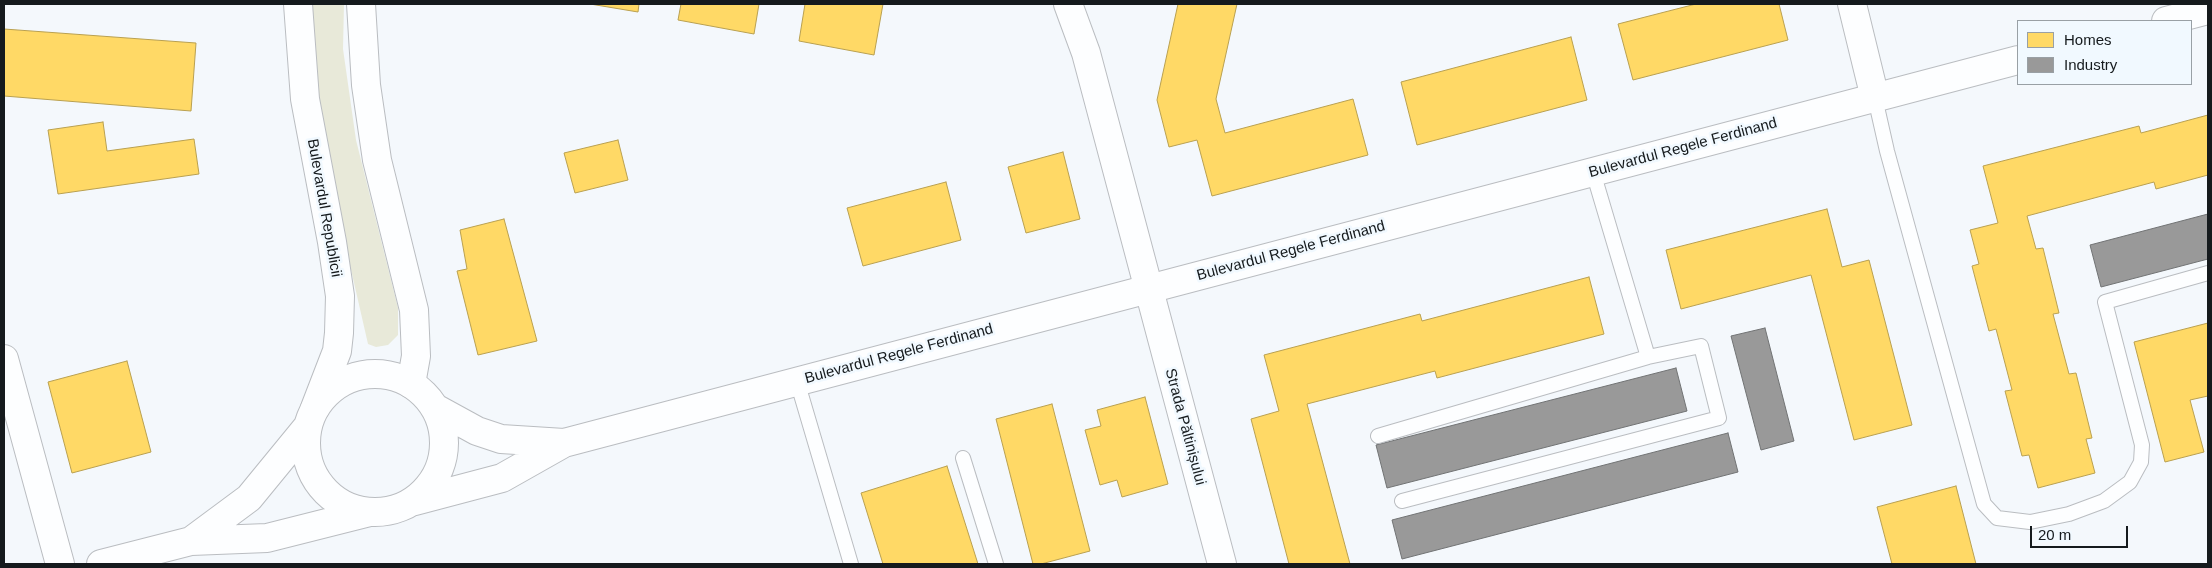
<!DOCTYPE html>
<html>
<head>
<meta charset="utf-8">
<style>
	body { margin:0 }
	#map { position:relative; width:2212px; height:568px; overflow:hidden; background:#f4f8fc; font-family:Arial,sans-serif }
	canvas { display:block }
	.frame { position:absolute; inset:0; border:5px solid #151a1d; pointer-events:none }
	.legend { position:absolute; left:2017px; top:20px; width:175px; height:65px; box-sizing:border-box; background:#f1f9ff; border:1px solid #99a0a5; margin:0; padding:6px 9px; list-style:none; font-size:15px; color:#151a1d }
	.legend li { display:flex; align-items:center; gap:10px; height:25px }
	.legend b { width:25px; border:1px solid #99a0a5 }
	.scale { position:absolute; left:2030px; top:526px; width:98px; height:22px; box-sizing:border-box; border:2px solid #151a1d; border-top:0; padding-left:6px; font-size:15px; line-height:18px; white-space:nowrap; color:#151a1d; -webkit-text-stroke:4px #f1f9ff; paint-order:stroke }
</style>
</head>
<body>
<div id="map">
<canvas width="2212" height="568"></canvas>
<div class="frame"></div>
<ul class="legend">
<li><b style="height:14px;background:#ffd966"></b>Homes</li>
<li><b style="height:14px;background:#999"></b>Industry</li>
</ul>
<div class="scale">20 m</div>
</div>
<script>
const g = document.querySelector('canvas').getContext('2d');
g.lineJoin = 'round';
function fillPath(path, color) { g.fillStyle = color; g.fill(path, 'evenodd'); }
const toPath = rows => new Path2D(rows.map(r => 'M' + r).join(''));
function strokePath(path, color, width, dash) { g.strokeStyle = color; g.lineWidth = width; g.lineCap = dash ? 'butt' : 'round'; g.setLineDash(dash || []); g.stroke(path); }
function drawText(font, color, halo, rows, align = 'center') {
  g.font = font + ' Arial,sans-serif'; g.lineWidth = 5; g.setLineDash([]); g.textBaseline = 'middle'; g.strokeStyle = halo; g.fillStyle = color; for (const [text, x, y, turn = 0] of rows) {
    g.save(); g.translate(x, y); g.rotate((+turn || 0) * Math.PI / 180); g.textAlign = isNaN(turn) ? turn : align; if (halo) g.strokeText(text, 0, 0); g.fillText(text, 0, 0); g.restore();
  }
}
fillPath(toPath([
	[308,4,344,4,343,49,356,140,398,308,398,335,388,345,376,347,368,344,323,147]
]), '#e8e9d9');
const homes = toPath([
	[590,4,639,4,638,12,590,4],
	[681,4,759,4,754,34,678,20,681,4],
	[805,4,883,4,874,55,799,41,805,4],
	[1178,4,1237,4,1216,99,1225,133,1353,99,1368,155,1212,196,1197,140,1169,147,1157,100,1178,4],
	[1696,4,1779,4,1788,40,1633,80,1618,24,1696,4],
	[4,29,196,43,191,111,4,96,4,29],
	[1571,37,1587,100,1417,145,1401,82,1571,37],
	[2208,115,2208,175,2156,189,2154,182,2027,216,2036,249,2043,248,2059,313,2053,314,2069,374,2076,373,2092,438,2086,439,2095,473,2038,488,2029,455,2022,456,2005,391,2012,390,1996,329,1989,331,1972,266,1979,264,1970,230,1998,223,1983,166,2139,126,2141,133,2208,115],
	[103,122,107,151,194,139,199,174,58,194,48,130,103,122],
	[618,140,628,180,575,193,564,153,618,140],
	[1063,152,1080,219,1026,233,1008,167,1063,152],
	[946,182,961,240,863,266,847,208,946,182],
	[1827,209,1842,267,1869,260,1912,425,1854,440,1811,275,1681,309,1666,250,1827,209],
	[504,219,537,341,478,355,457,271,467,269,460,230,504,219],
	[1589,277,1604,334,1437,378,1435,371,1307,404,1350,564,1289,564,1251,419,1279,411,1264,355,1420,314,1422,321,1589,277],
	[2208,323,2208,396,2190,400,2204,452,2165,462,2134,342,2208,323],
	[127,361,151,452,72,473,48,382,127,361],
	[1145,397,1168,484,1122,497,1117,480,1100,485,1085,430,1101,426,1097,410,1145,397],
	[1052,404,1090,551,1041,564,1033,564,996,419,1052,404],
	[947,466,978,564,883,564,861,493,947,466],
	[1956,486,1976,564,1892,564,1877,507,1956,486]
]);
fillPath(homes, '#ffd966');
strokePath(homes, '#b9a050', 1);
const industry = toPath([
	[2208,214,2208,259,2101,287,2090,245,2208,214],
	[1765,328,1794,441,1761,450,1731,336,1765,328],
	[1676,368,1687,411,1387,488,1376,445,1676,368],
	[1728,433,1738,472,1402,559,1392,520,1728,433]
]);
fillPath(industry, '#999');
strokePath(industry, '#717374', 1);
const service = toPath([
	[1875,98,1887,151,1984,504,1997,518,2030,522,2069,514,2104,501,2130,482,2141,462,2142,445,2105,302,2208,273],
	[797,381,851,564],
	[1378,436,1648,357],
	[963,458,996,564],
	[1402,501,1719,418,1701,346,1648,357,1593,172]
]);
const minor = toPath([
	[1068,4,1086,53,1222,564],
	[1852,4,1875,98],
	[4,359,60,564]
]);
const tertiary = toPath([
	[298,4,305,99,332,242,340,296,339,333,337,351,315,408],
	[361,4,366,85,377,160,414,310,416,356,411,384]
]);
const primary = toPath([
	[2166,21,2208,10],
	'306 443a69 69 0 1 1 138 0a69 69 0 1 1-138 0Z',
	[435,408,477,431,501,439,564,443],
	[415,501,502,478,564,443,2018,60],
	[191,541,249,498,308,426],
	[101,564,191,541,267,538,370,512]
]);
strokePath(service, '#babdc1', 16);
strokePath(minor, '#babdc1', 30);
strokePath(tertiary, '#babdc1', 30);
strokePath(primary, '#babdc1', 30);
strokePath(service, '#fdfeff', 14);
strokePath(minor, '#fdfeff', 28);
strokePath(tertiary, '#fdfeff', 28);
strokePath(primary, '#fdfeff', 28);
drawText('15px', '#151a1d', '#f1f9ff', [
	["Bulevardul Regele Ferdinand",1683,148,-15],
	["Bulevardul Republicii",324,208,80],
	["Bulevardul Regele Ferdinand",1291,251,-15],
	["Bulevardul Regele Ferdinand",899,354,-15],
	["Strada Păltinișului",1185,427,75]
]);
</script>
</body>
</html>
